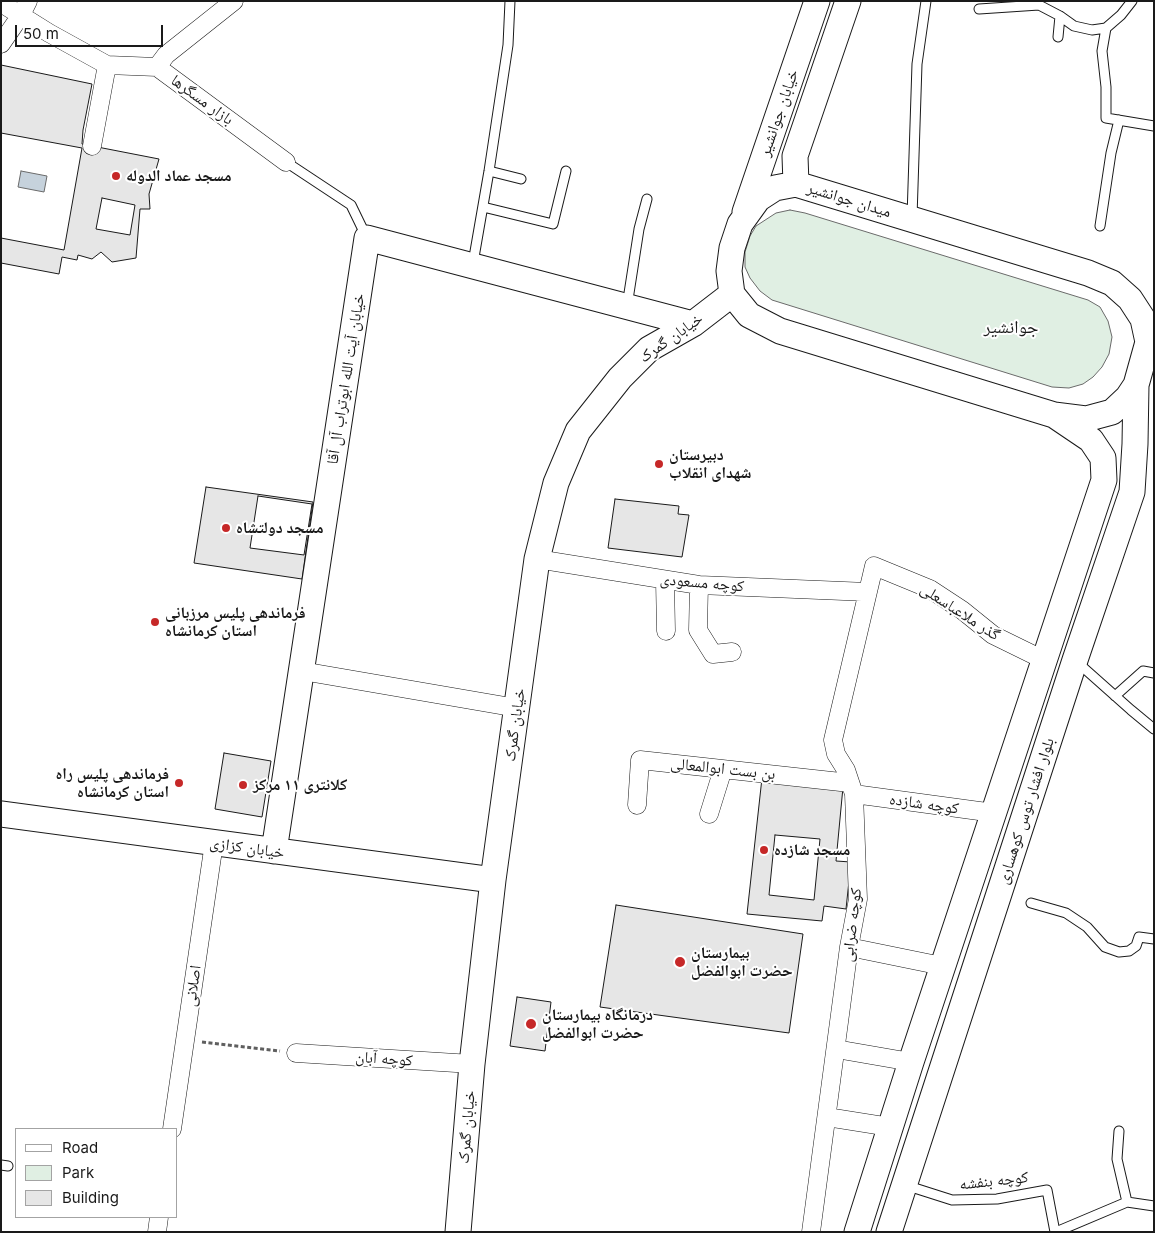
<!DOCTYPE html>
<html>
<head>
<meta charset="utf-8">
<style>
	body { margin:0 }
	#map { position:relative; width:1155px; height:1233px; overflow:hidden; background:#fff; font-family:Inter,sans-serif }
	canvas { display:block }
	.frame { position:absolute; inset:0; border:2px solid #1a1a1a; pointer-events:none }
	.legend { position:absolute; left:15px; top:1128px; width:162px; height:90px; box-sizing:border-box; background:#fff; border:1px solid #a3a3a3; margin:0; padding:6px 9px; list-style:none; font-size:15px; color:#1a1a1a }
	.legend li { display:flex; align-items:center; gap:10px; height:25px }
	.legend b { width:25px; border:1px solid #a3a3a3 }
	.scale { position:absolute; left:15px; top:25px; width:148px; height:22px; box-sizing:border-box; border:2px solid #1a1a1a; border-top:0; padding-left:6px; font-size:15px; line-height:18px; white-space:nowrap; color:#1a1a1a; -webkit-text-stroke:4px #fff; paint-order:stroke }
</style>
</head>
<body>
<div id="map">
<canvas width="1155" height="1233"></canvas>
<div class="frame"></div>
<ul class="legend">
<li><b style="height:6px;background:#fff"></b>Road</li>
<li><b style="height:14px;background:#e0efe3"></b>Park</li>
<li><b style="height:14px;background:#e6e6e6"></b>Building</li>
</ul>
<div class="scale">50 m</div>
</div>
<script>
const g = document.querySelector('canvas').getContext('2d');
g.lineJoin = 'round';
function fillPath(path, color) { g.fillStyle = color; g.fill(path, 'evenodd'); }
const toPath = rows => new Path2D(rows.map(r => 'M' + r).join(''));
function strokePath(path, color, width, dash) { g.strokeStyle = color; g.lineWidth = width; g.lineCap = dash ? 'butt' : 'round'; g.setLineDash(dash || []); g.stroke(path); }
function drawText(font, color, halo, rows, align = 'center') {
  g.font = font + ' Inter,"Noto Naskh Arabic",sans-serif'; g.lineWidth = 4; g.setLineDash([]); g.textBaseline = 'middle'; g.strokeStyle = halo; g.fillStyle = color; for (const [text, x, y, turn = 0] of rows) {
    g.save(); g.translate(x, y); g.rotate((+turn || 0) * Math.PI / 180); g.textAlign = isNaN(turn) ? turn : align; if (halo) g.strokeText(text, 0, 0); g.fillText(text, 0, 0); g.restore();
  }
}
const green = toPath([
	[790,210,805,213,1088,300,1100,307,1108,321,1112,337,1109,354,1102,367,1093,377,1083,384,1069,388,1052,387,772,300,760,291,750,278,745,267,745,252,750,236,756,226,776,213,790,210]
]);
fillPath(green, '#e0efe3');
strokePath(green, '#6a6a6a', 1);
const water = toPath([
	[21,171,47,176,44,192,18,187,21,171]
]);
fillPath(water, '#c6d2dc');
strokePath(water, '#6a6a6a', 1);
const building = toPath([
	[1,65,92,84,83,130,82,144,159,159,149,194,150,209,140,209,136,258,112,262,101,252,92,259,78,255,77,260,62,257,59,274,1,263,1,238,64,250,82,148,1,133,1,65],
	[102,198,135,205,130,235,96,229,102,198],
	[206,487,313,502,302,579,194,563,206,487],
	[258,496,312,504,304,555,250,548,258,496],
	[615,499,679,506,678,514,689,515,682,557,608,548,615,499],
	[224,753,271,761,262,817,215,809,224,753],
	[762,778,843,787,836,861,851,862,846,909,824,906,822,921,747,914,762,778],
	[775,835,820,839,814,900,769,895,775,835],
	[616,905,803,934,789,1033,600,1007,616,905],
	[517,997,551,1002,545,1051,510,1046,517,997]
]);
fillPath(building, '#e6e6e6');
strokePath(building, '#1a1a1a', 1);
const lane = toPath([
	[979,9,1039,5,1060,16,1074,26,1092,30,1106,28,1121,15,1132,1],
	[1106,28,1102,51,1106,87,1106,118,1154,126],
	[1058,37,1060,16],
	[286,162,351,205,366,236],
	[489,171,521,179],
	[483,207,553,224,566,171],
	[912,217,917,64,926,1],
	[1100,226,1111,153,1119,120],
	[473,263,489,171,508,45,510,1],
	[627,306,639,229,647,199],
	[1077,662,1131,710,1154,729],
	[1115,696,1143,671,1154,673],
	[1031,903,1066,913,1087,927,1105,947,1119,952,1129,951,1136,946,1139,937,1154,939],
	[1119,1131,1117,1159,1127,1202],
	[1,1165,8,1166],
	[905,1185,952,1200,997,1199,1047,1190,1055,1232],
	[1056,1232,1127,1202,1154,1206]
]);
const street = toPath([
	[1,3,49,33,107,65,157,67,286,162],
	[1,44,21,15,28,1],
	[157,67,166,55,234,1],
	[92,146,107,65],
	[537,559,699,585,868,592],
	[665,581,666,631],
	[699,585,698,630,713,654,732,652],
	[302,671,517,708],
	[854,794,994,813],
	[637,805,640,760,850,783],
	[709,814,723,769],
	[849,947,942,966],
	[836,1049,911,1062],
	[296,1053,472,1064],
	[827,1117,890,1127],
	[172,1129,214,843],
	[157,1232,159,1217],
	[811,1232,849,947,858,899,854,794,846,770,836,754,833,740,874,566,930,589,962,610,993,635,1044,660]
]);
const secondary = toPath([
	[796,184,795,156,848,1],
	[745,212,817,1],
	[1,814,493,880],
	[274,851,367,238,693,324],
	[458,1232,472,1064,493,880,537,559,556,483,578,431,620,378,649,349,693,324,732,294],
	[857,1232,911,1062,1104,480,1103,458,1091,440,1054,415,780,331,749,315,732,294,729,271,732,248,740,224,758,199,775,188,796,184,1088,273,1112,283,1130,299,1143,319,1148,342,1136,385,1128,397,1112,412,1086,419,1054,415],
	[889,1232,1075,660,1132,492,1135,444,1136,385]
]);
strokePath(lane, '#1a1a1a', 11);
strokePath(street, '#1a1a1a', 19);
strokePath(secondary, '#1a1a1a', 27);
strokePath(toPath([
	[202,1042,280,1051]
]), '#5f5f5f', 3, [4, 2.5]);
strokePath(lane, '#fff', 9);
strokePath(street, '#fff', 18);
strokePath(secondary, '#fff', 25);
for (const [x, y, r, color] of [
	[116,176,5,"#c62828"],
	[659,464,5,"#c62828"],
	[226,528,5,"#c62828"],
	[155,622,5,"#c62828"],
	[179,783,5,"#c62828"],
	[243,785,5,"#c62828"],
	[764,850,5,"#c62828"],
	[680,962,6,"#c62828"],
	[531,1024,6,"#c62828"]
]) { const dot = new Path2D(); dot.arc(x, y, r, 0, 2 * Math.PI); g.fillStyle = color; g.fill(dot); strokePath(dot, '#fff', 2); }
drawText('16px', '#1a1a1a', '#fff', [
	["بازار مسگرها",202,100,36],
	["خیابان جوانشیر",779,113,-71],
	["میدان جوانشیر",849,200,17],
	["خیابان گمرک",671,338,-35],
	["خیابان آیت الله ابوتراب آل آقا",346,379,-81],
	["کوچه مسعودی",702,583,5],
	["گذر ملاعباسعلی",960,612,33],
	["خیابان گمرک",515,725,-82],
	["بن بست ابوالمعالی",723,769,6],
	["کوچه شازده",924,804,8],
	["بلوار افشار توس کوهساری",1026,811,-72],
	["خیابان کزازی",247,848,8],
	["کوچه ضرابی",852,925,-83],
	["اصلانی",193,986,-82],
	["کوچه آبان",384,1059,4],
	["خیابان گمرک",467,1127,-85],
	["کوچه بنفشه",994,1181,-6]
]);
drawText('bold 16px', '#1a1a1a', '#fff', [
	["مسجد عماد الدوله",126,176],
	["دبیرستان",669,455],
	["شهدای انقلاب",669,473],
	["مسجد دولتشاه",236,528],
	["فرماندهی پلیس مرزبانی",165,613],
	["استان کرمانشاه",165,631],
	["فرماندهی پلیس راه",169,774,"right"],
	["استان کرمانشاه",169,792,"right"],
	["کلانتری ۱۱ مرکز",253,785],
	["مسجد شازده",774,850],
	["بیمارستان",691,953],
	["حضرت ابوالفضل",691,971],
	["درمانگاه بیمارستان",542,1015],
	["حضرت ابوالفضل",542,1033]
], 'left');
drawText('18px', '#1a1a1a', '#fff', [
	["جوانشیر",1011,328]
]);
</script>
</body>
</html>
